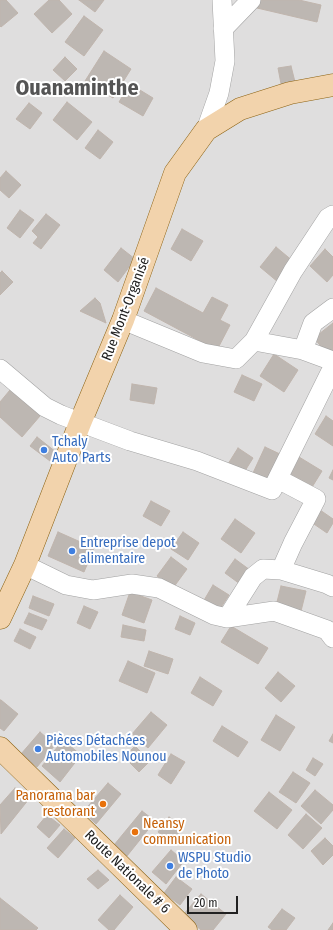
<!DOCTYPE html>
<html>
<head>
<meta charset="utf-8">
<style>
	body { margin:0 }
	#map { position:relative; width:333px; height:930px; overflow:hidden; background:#f0eee9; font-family:"Fira Sans Condensed",sans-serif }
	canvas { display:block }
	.scale { position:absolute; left:187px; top:896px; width:51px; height:18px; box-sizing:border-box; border:2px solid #212121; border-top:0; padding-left:5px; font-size:12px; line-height:14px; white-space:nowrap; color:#212121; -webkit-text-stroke:3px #fff; paint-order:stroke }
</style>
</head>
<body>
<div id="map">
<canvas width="333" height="930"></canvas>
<div class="scale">20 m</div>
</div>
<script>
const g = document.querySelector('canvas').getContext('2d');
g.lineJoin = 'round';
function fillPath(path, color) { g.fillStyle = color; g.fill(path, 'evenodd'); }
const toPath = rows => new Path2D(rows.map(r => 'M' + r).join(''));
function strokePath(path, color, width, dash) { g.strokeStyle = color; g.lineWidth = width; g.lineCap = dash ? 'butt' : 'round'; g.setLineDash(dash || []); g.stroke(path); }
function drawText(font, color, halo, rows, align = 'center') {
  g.font = font + ' "Fira Sans Condensed",sans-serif'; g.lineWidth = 4; g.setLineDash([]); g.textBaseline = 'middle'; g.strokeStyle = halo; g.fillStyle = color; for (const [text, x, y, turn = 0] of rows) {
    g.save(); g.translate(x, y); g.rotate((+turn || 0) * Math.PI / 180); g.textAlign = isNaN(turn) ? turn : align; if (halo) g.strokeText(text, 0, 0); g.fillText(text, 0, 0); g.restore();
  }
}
fillPath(toPath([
	[0,0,333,0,333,930,0,930]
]), '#dfdede');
const building = toPath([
	[0,0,6,0,18,13,1,27,0,26,0,0],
	[49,0,59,0,72,14,52,33,34,14,49,0],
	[79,0,104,0,95,12,79,0],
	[259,0,299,0,321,5,317,22,257,8,259,0],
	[84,16,103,30,84,56,65,42,84,16],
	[104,51,131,69,113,98,85,81,104,51],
	[65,57,77,69,65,81,53,70,65,57],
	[291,66,296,86,282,89,278,68,291,66],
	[130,84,153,98,143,116,119,102,130,84],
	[67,102,92,122,77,140,53,120,67,102],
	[29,103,42,113,30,129,16,119,29,103],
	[98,130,113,142,100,159,85,148,98,130],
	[6,171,21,185,9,198,0,190,0,178,6,171],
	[20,210,34,220,20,238,7,228,20,210],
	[46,214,60,225,41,249,33,243,38,237,32,231,46,214],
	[182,229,203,241,191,261,171,249,182,229],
	[276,247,294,262,278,282,260,267,276,247],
	[121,248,135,259,118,282,104,270,121,248],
	[325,249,333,257,333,275,327,282,310,266,325,249],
	[2,271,13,282,0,295,0,273,2,271],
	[156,288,203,313,212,297,228,305,220,320,230,325,217,350,144,311,156,288],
	[95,298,100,303,106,323,80,311,95,298],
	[333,323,333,353,329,356,314,338,333,323],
	[274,354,298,370,284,392,260,376,274,354],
	[242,375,262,384,254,401,234,392,242,375],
	[132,384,157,388,154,404,130,400,132,384],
	[10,390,40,416,22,437,0,417,0,402,10,390],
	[326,416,333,421,333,446,315,434,326,416],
	[37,437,56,452,50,461,30,446,37,437],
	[265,447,282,455,270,481,253,473,265,447],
	[238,448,253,458,243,474,228,464,238,448],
	[299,457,322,471,309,492,286,478,299,457],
	[333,470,333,480,329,478,333,470],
	[151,501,170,511,161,526,143,516,151,501],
	[320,510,333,519,333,523,327,533,311,522,320,510],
	[235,519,255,533,241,553,221,539,235,519],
	[58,532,94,548,84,572,48,556,58,532],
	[183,532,199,543,188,560,171,549,183,532],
	[171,557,187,569,173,588,157,576,171,557],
	[235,559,250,570,240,584,225,573,235,559],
	[213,585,229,595,218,612,203,602,213,585],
	[281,586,306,591,301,611,276,606,281,586],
	[130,592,152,600,144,623,122,615,130,592],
	[33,596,54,604,49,616,29,608,33,596],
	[84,606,98,612,90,629,77,623,84,606],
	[29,613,47,620,42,630,24,623,29,613],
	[180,616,195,623,190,635,175,629,180,616],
	[123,625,146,630,144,641,121,637,123,625],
	[231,626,268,648,258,664,221,642,231,626],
	[20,629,36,637,30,649,14,641,20,629],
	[149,651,173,659,168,674,144,666,149,651],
	[128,661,155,673,147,693,119,681,128,661],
	[278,672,295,686,281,702,265,688,278,672],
	[200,677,222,691,213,706,191,693,200,677],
	[0,700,1,700,18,714,4,731,0,728,0,700],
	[151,712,167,725,148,748,132,734,151,712],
	[276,715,295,727,280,751,261,740,276,715],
	[222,726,248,742,238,757,213,741,222,726],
	[40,732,55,745,37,767,21,754,40,732],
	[333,734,333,743,329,741,333,734],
	[63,740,81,755,60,782,42,766,63,740],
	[135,746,150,761,139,772,124,757,135,746],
	[171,754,185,762,171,784,158,775,171,754],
	[313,758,323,764,315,776,306,770,313,758],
	[293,772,310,783,296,803,279,792,293,772],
	[108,783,121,794,96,824,83,812,108,783],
	[15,788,29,799,1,834,0,805,15,788],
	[315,790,333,805,333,810,321,824,301,806,315,790],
	[269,792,292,810,277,829,254,811,269,792],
	[142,811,155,821,127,856,114,845,142,811],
	[306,814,322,828,303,849,288,835,306,814],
	[47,815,60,825,49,838,37,827,47,815],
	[169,817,183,827,172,842,158,832,169,817],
	[64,829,75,838,58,858,47,848,64,829],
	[325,838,333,846,333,855,323,865,311,851,325,838],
	[171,850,184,861,166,884,152,872,171,850],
	[98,870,109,880,98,889,87,879,98,870],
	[176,877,192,889,180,905,164,893,176,877],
	[201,894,226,914,213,930,201,930,183,915,201,894],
	[120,895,133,907,114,930,109,930,98,920,120,895],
	[0,898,38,928,36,930,0,930,0,898],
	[282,909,295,918,286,930,272,930,268,927,282,909],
	[333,923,333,930,328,930,333,923]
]);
fillPath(building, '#bdb7b2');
strokePath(building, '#c0b5ad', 1);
const minor = toPath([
	[223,29,251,0],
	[206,130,219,93,225,61,222,0],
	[123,320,203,353,236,359,254,341,303,350,333,361],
	[254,341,293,271,328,218,333,215],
	[303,350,313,323,333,308],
	[0,369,45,407,61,415,130,441,197,461,272,490,333,367],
	[278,479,316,499,293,543,281,570],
	[25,565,66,585,93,590,132,584,159,588,214,615,227,618],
	[333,587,327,584,281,570,263,569,253,577,227,618,274,611,327,630,333,638]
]);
const major = toPath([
	[0,618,25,565,80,423,123,320,175,173,206,130,240,109,290,93,333,85],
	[0,748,186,930]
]);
strokePath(minor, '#a2a2a2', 20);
strokePath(major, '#8c6212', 23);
strokePath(minor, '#fff', 19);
strokePath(major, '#f2d3ac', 22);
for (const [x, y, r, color] of [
	[44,450,4,"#3f7fe0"],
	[72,551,4,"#3f7fe0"],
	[38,749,4,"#3f7fe0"],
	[103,804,4,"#e8710a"],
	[135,832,4,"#e8710a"],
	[170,866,4,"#3f7fe0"]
]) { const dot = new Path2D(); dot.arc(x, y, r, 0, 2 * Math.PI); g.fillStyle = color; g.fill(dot); strokePath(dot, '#fff', 1.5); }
drawText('14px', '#212121', '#fff', [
	["Rue Mont-Organisé",126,309,-69],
	["Route Nationale # 6",127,872,44]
]);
drawText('14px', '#366cbe', '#fff', [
	["Tchaly",52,442],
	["Auto Parts",52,458],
	["Entreprise depot",80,543],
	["alimentaire",80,559],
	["Pièces Détachées",46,741],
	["Automobiles Nounou",46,757],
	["WSPU Studio",178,858],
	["de Photo",178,874]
], 'left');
drawText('14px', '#c56008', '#fff', [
	["Panorama bar",95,796],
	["restorant",95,812],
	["Neansy",143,824,"left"],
	["communication",143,840,"left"]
], 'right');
drawText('bold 22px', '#545454', '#fff', [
	["Ouanaminthe",77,89]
]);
</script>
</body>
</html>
